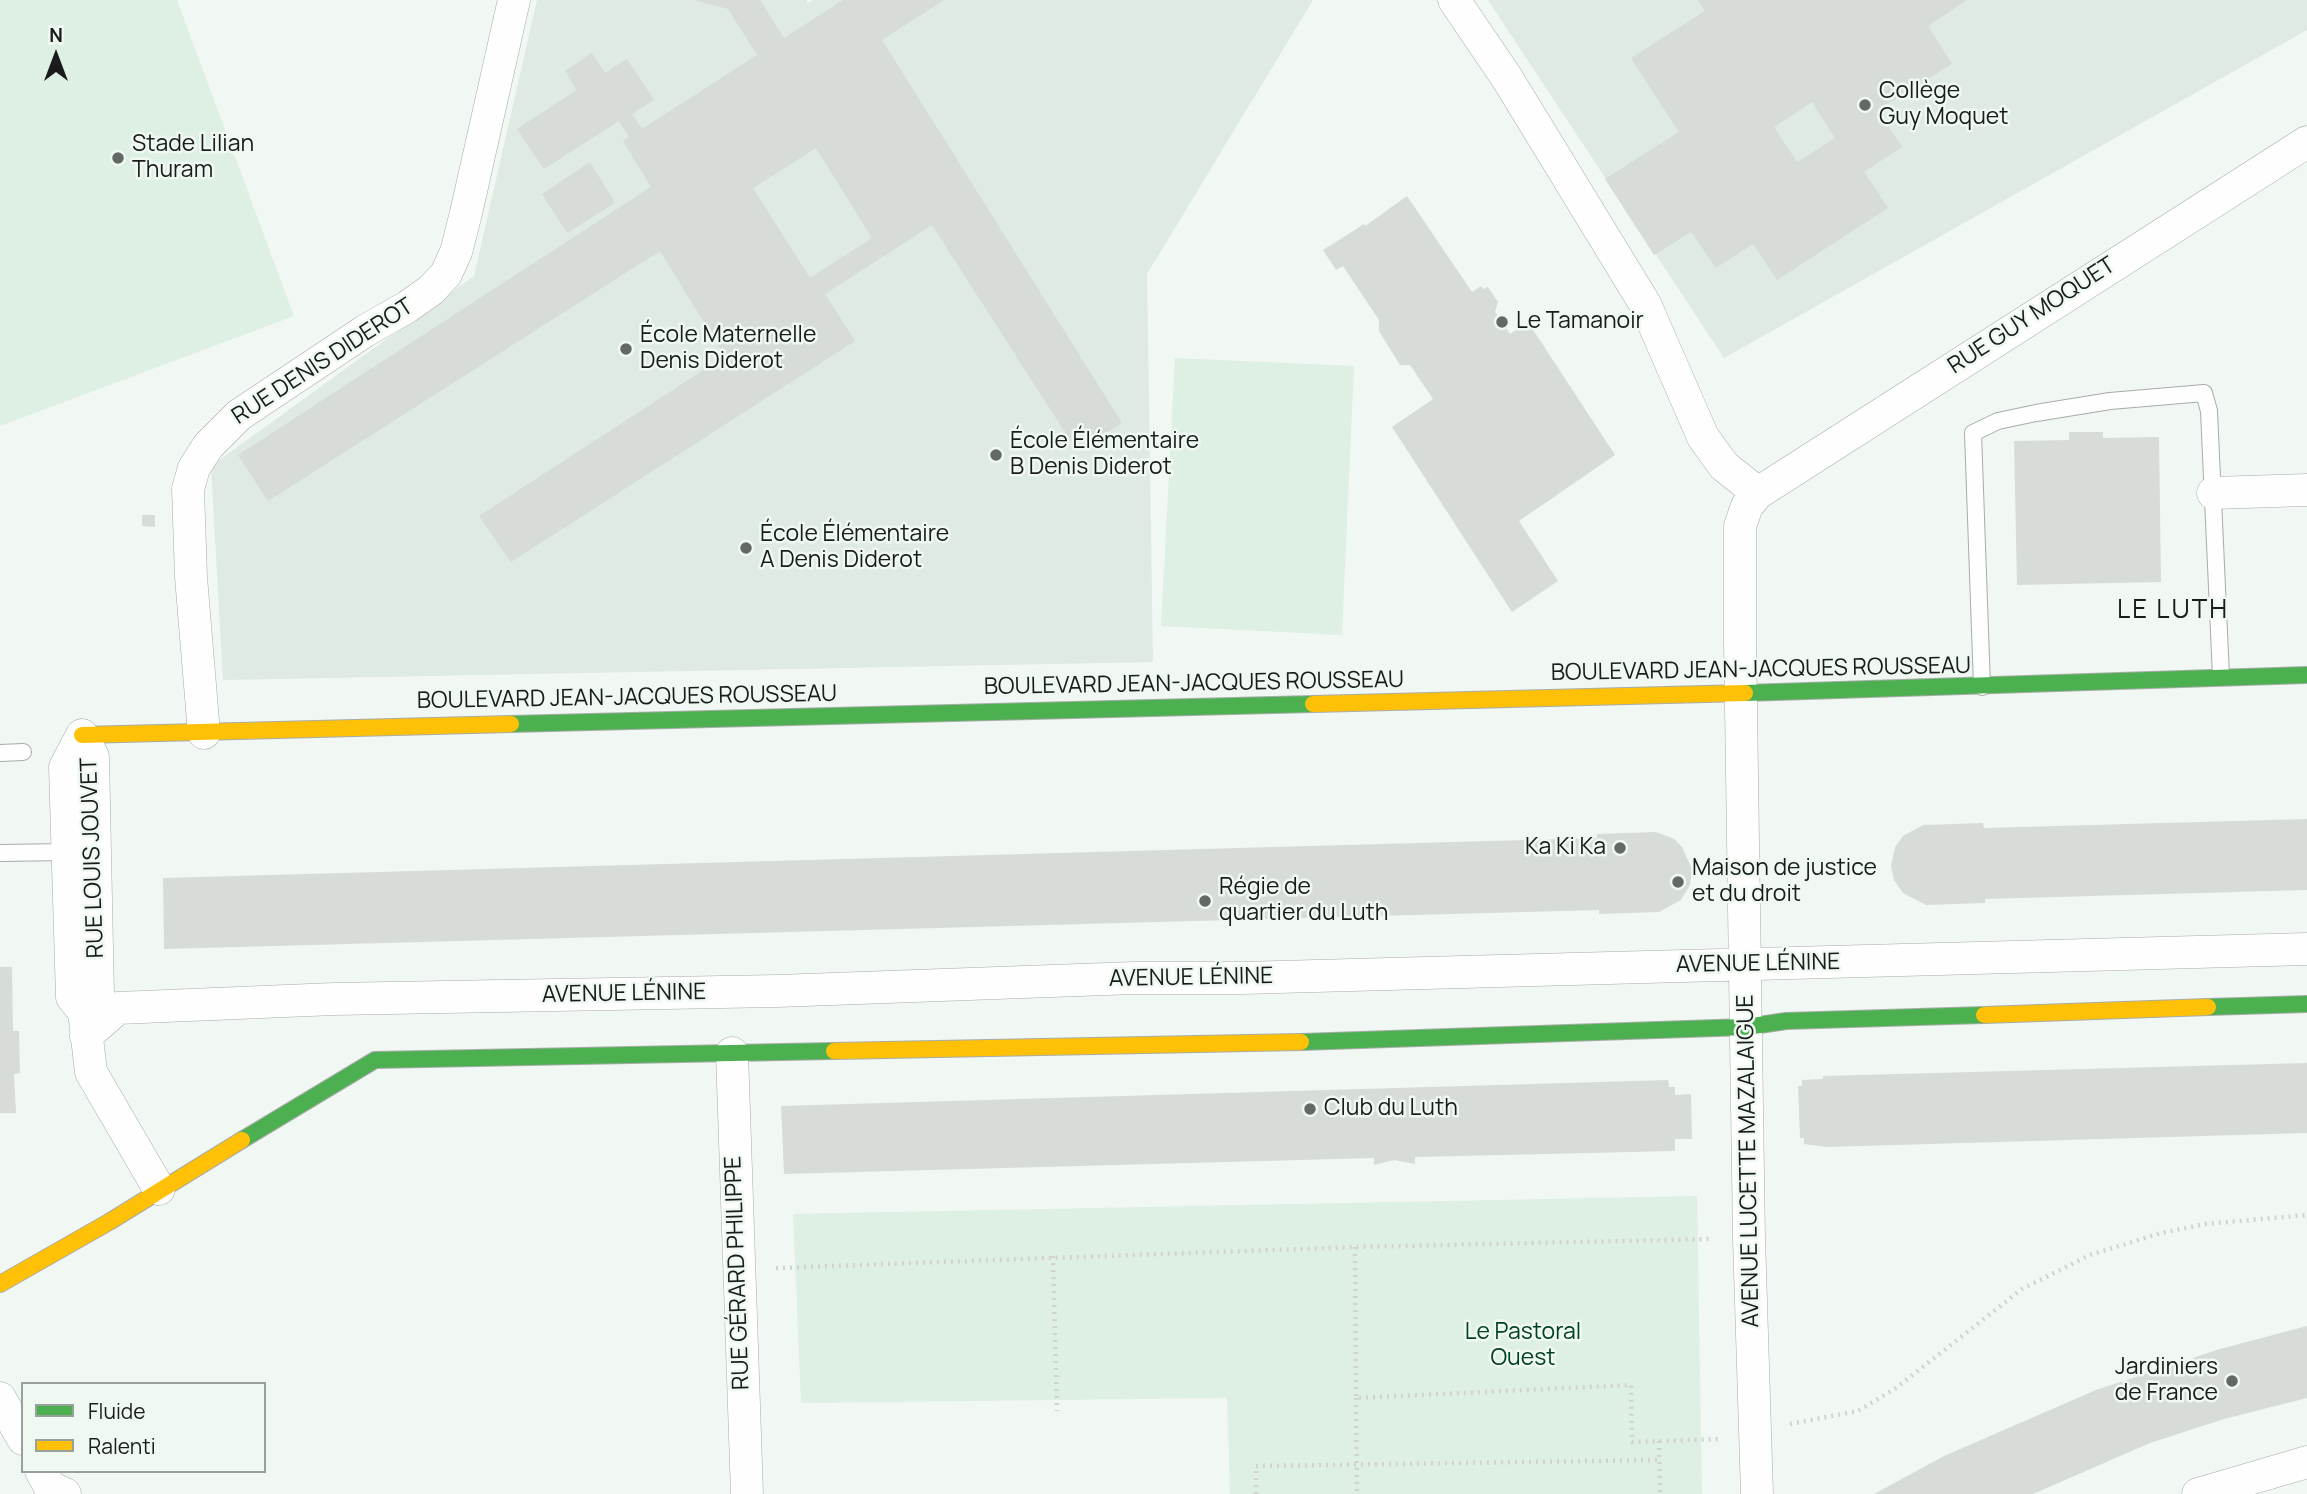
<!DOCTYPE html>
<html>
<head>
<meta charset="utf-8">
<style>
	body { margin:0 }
	#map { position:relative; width:2307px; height:1494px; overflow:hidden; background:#f1f7f3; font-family:Manrope,sans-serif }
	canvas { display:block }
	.legend { position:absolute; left:21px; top:1382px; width:245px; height:91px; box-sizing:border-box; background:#eff9f2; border:2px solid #99a19c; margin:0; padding:9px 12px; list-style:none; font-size:21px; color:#191c1a }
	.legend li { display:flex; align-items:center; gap:14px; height:35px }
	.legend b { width:35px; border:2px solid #99a19c }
	.north { position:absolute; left:21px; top:21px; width:70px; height:70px; -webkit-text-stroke:5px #eff9f2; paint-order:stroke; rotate:0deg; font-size:19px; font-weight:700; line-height:28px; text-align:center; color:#191c1a }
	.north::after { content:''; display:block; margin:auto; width:24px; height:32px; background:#191c1a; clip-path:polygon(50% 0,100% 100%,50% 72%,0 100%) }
</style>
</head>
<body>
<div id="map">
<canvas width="2307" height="1494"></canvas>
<ul class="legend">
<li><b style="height:9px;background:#4caf50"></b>Fluide</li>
<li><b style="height:9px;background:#ffc107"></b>Ralenti</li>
</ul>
<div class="north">N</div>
</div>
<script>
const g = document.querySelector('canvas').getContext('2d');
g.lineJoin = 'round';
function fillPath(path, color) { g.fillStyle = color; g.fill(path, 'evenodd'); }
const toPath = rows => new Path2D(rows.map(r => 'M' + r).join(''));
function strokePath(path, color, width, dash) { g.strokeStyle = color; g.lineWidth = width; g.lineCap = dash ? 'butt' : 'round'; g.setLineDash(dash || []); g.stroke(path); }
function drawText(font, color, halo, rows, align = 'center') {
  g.font = font + ' Manrope,sans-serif'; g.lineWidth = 5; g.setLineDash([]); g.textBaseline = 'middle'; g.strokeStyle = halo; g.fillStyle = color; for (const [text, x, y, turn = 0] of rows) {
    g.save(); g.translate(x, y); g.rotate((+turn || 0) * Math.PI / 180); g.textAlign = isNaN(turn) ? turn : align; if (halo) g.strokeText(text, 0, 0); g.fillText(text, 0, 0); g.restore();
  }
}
fillPath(toPath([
	[537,0,807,0,807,3,813,0,1313,0,1147,274,1153,662,223,680,211,466,474,276],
	[1488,0,2307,0,2307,30,1724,358]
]), '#dfeae2');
fillPath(toPath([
	[0,0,177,0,294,316,0,426],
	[1175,358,1354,366,1342,635,1161,626],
	[1697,1196,1702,1494,1230,1494,1227,1398,801,1403,793,1214]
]), '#deefe4');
fillPath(toPath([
	[694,0,760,0,784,38,843,0,944,0,882,40,1122,423,1077,451,932,225,825,294,855,341,511,562,479,516,725,356,660,251,268,501,238,455,651,187,623,141,629,137,619,121,544,169,517,129,577,90,565,71,592,53,605,73,627,59,654,100,632,114,642,129,757,55,728,9],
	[816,148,872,238,810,278,753,188],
	[1698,0,1967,0,1928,26,1952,64,1878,110,1902,147,1864,172,1888,208,1777,280,1753,244,1716,268,1691,232,1654,255,1605,179,1679,132,1631,58,1705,11],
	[1812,102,1835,138,1797,162,1774,127],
	[590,162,615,203,567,233,542,194],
	[1407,196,1472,292,1481,286,1483,289,1488,287,1498,302,1495,312,1510,334,1528,322,1615,455,1519,521,1558,581,1512,612,1392,427,1433,399,1410,365,1400,365,1379,331,1379,320,1343,266,1336,270,1323,250,1364,224,1365,226],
	[2069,432,2103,432,2103,438,2159,437,2161,582,2017,585,2014,441,2069,440],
	[142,515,155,515,155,527,142,526],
	[2307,819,2307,890,1985,899,1985,903,1926,905,1903,893,1894,880,1891,866,1895,847,1903,836,1923,825,1983,823,1984,828],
	[1656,832,1674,839,1682,847,1692,869,1690,885,1681,900,1659,912,1599,914,1599,910,164,949,163,878,1597,838,1597,834],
	[0,967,12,967,13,1031,19,1031,20,1073,14,1074,16,1113,0,1113],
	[2307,1063,2307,1133,1827,1147,1804,1144,1804,1138,1800,1138,1798,1086,1802,1086,1802,1080,1823,1079,1823,1076],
	[1668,1080,1669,1087,1675,1087,1675,1095,1691,1094,1692,1139,1675,1139,1675,1151,1415,1157,1415,1164,1394,1160,1374,1165,1374,1158,784,1174,781,1106],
	[2307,1326,2307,1398,2224,1419,2150,1443,2033,1494,1874,1494,1944,1456,2096,1390,2220,1349]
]), '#d7dcd8');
const lane = toPath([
	[1982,687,1973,433,1998,421,2036,413,2110,401,2204,393,2209,411,2221,676],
	[0,753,23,752],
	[0,853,67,852]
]);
const street = toPath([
	[1454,0,1507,78,1645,304,1703,437,1724,466,1758,493,1747,506,1740,526,1740,641,1749,1238,1757,1494],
	[1758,493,2307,142],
	[2213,493,2307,490],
	[204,733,191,577,188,489,194,468,208,446,239,415,365,331,407,307,431,290,446,274,456,252,466,213,514,0],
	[84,1012,98,995,93,757,82,735,65,767,72,997,84,1012,91,1072,159,1189],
	[86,1036,118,1008,334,999,777,991,1134,978,1242,978,2307,949],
	[732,1053,747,1494],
	[0,1398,23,1439],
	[41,1471,50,1487,65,1494],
	[2198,1494,2307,1462]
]);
const fast = toPath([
	[1745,693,2307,675],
	[511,724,1313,704],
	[2208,1007,2307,1004],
	[1301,1042,1746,1027,1786,1021,1984,1015],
	[242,1140,375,1060,834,1051]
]);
const slow = toPath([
	[1313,704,1745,693],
	[82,735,511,724],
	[1984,1015,2208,1007],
	[834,1051,1301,1042],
	[0,1284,109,1222,242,1140]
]);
strokePath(lane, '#a8aca9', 18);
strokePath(street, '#a8aca9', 33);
strokePath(fast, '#a8aca9', 18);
strokePath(slow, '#a8aca9', 18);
strokePath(toPath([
	[1355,1247,1356,1398,1631,1385,1632,1442,1721,1439],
	[1053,1256,1057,1411],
	[776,1268,1355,1247,1712,1239],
	[1356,1398,1357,1494],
	[1790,1424,1858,1411,1896,1388,2022,1289,2090,1255,2161,1233,2205,1224,2307,1215],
	[1659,1441,1660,1494],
	[1256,1494,1256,1466,1660,1460]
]), '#d2d2d2', 4.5, [2, 5]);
strokePath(lane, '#fdfefd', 16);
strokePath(street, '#fdfefd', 32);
strokePath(fast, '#4caf50', 16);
strokePath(slow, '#ffc107', 16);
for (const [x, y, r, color] of [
	[1865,105,7,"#656966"],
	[118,158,7,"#656966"],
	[1502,322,7,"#656966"],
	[626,349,7,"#656966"],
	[996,455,7,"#656966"],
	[746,548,7,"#656966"],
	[1620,848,7,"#656966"],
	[1678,882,7,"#656966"],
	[1205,901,7,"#656966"],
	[1310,1109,7,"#656966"],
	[2232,1381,7,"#656966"]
]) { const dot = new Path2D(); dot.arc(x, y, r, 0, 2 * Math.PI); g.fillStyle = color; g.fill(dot); strokePath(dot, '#eff9f2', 2.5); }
drawText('23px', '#191c1a', '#eff9f2', [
	["Collège",1879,92],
	["Guy Moquet",1879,118],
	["Stade Lilian",132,145],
	["Thuram",132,171],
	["Le Tamanoir",1516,322],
	["École Maternelle",640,336],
	["Denis Diderot",640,362],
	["École Élémentaire",1010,442],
	["B Denis Diderot",1010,468],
	["École Élémentaire",760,535],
	["A Denis Diderot",760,561],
	["Ka Ki Ka",1606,848,"right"],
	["Maison de justice",1692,869],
	["et du droit",1692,895],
	["Régie de",1219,888],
	["quartier du Luth",1219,914],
	["Club du Luth",1324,1109],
	["Jardiniers",2218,1368,"right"],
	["de France",2218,1394,"right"]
], 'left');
drawText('23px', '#191c1a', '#eff9f2', [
	["RUE GUY MOQUET",2032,316,-33],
	["RUE DENIS DIDEROT",323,362,-33],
	["BOULEVARD JEAN-JACQUES ROUSSEAU",1761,670,-1],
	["BOULEVARD JEAN-JACQUES ROUSSEAU",1194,684,-1],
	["BOULEVARD JEAN-JACQUES ROUSSEAU",627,698,-1],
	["RUE LOUIS JOUVET",93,858,-92],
	["AVENUE LÉNINE",1758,964,-1],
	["AVENUE LÉNINE",1191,978,-1],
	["AVENUE LÉNINE",624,994,-1],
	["AVENUE LUCETTE MAZALAIGUE",1749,1161,-91],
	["RUE GÉRARD PHILIPPE",738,1273,-92]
]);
drawText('23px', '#004223', '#eff9f2', [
	["Le Pastoral",1523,1333],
	["Ouest",1523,1359]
]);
g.letterSpacing = '2px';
drawText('26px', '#191c1a', '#eff9f2', [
	["LE LUTH",2173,611]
]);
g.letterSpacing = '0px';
</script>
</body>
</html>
